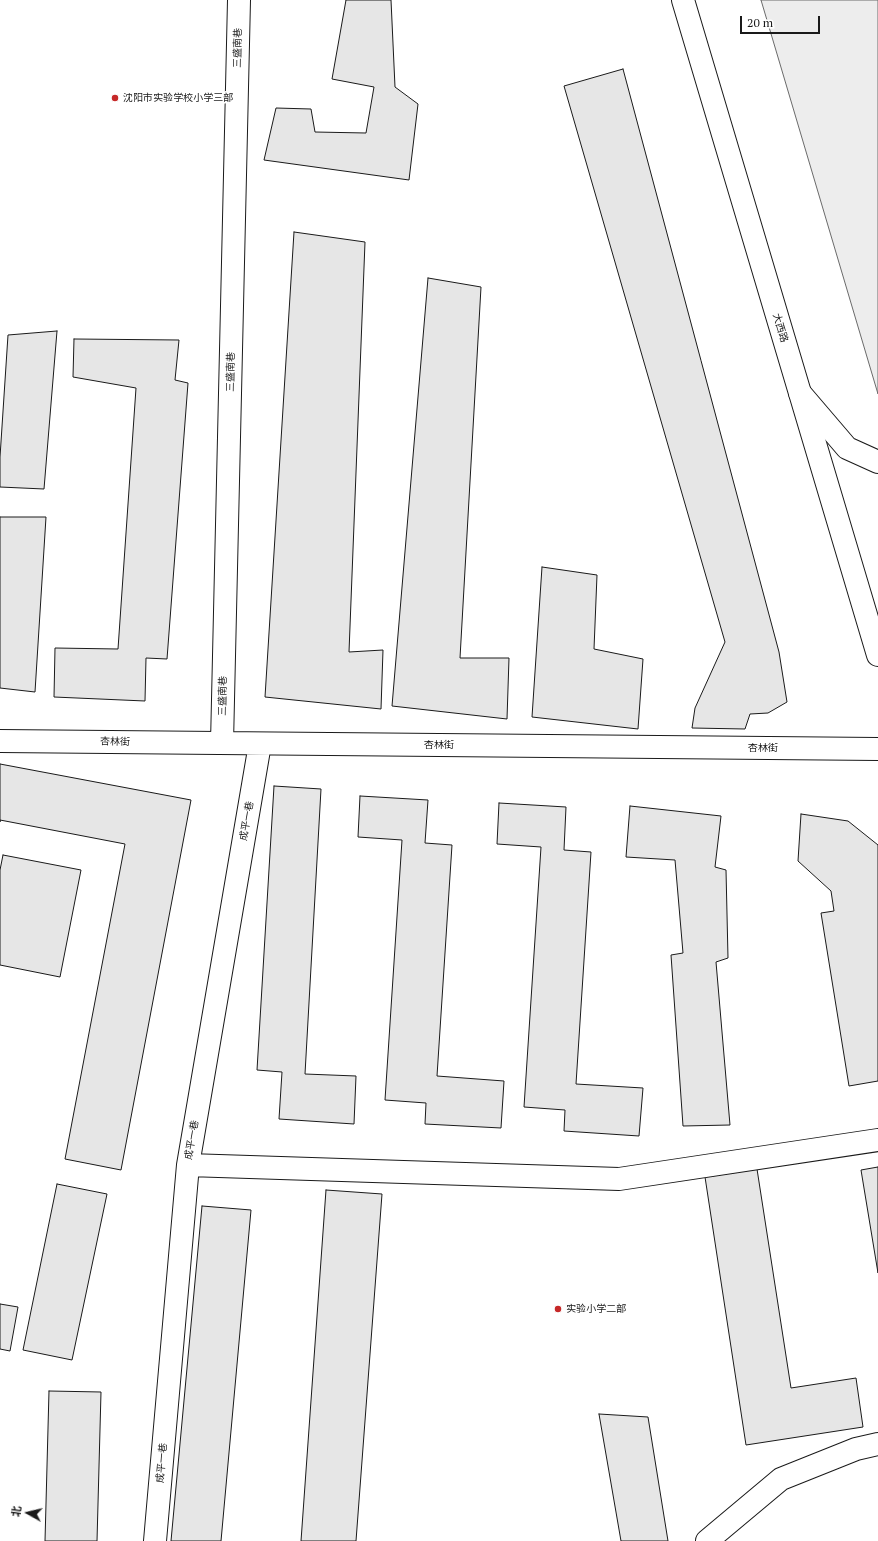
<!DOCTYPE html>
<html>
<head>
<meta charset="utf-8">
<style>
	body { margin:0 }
	#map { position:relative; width:878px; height:1541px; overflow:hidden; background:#fff; font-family:"PT Serif","Noto Sans SC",serif }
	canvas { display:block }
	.north { position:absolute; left:8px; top:1493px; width:40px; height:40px; -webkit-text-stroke:3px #fff; paint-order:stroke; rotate:278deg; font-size:11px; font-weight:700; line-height:16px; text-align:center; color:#1a1a1a }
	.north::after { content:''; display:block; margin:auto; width:14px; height:18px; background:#1a1a1a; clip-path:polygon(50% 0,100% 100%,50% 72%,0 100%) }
	.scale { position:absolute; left:740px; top:16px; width:80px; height:18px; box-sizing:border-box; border:2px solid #1a1a1a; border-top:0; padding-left:5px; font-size:12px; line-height:14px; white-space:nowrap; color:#1a1a1a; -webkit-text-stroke:3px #fff; paint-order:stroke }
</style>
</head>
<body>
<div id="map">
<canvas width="878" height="1541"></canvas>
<div class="north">北</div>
<div class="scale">20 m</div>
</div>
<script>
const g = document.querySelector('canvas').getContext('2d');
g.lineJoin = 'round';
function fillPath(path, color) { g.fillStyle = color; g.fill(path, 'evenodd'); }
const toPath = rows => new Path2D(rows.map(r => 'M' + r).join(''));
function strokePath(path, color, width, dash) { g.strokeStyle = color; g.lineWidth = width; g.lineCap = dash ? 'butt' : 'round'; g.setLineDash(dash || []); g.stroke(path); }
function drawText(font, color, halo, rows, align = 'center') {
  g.font = font + ' "PT Serif","Noto Sans SC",serif'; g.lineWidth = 3; g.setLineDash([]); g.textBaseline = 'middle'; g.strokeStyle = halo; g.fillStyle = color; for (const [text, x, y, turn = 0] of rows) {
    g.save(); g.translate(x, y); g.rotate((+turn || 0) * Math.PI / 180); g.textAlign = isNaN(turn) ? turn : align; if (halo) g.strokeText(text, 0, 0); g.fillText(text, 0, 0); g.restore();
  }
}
const parking = toPath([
	[761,0,878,0,878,394,761,0]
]);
fillPath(parking, '#ededed');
strokePath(parking, '#6a6a6a', 1);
const building = toPath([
	[346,0,391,0,395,87,418,104,409,180,264,160,276,108,311,109,315,132,366,133,374,87,332,79,346,0],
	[623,69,779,652,787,702,768,713,750,714,745,729,692,728,695,708,725,642,564,86,623,69],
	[294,232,365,242,349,652,383,650,381,709,265,697,294,232],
	[428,278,481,287,460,658,509,658,507,719,392,706,428,278],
	[57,331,44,489,0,487,0,457,8,335,57,331],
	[74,339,179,340,175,380,188,383,167,659,146,658,145,701,54,697,55,648,118,649,136,388,73,377,74,339],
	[0,517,46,517,35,692,0,688,0,517],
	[542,567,597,575,594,649,643,659,638,729,532,717,542,567],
	[0,764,191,800,121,1170,65,1159,125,844,0,820,0,822,0,764],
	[274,786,321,789,305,1074,356,1076,354,1124,279,1119,282,1072,257,1070,274,786],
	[360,796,428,800,425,843,452,845,437,1076,504,1081,501,1128,425,1124,426,1103,385,1100,402,840,358,837,360,796],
	[499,803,566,807,564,850,591,852,576,1084,643,1088,639,1136,564,1131,565,1110,524,1107,541,847,497,844,499,803],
	[630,806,721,816,715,867,726,870,728,958,716,962,730,1125,683,1126,671,955,683,953,675,860,626,857,630,806],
	[801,814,848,821,878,845,878,1081,849,1086,821,913,834,911,831,891,798,861,801,814],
	[3,855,81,870,60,977,0,965,0,870,3,855],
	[878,1167,878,1273,861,1170,878,1167],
	[757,1169,791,1388,856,1378,863,1427,746,1445,705,1177,757,1169],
	[57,1184,107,1194,72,1360,23,1350,57,1184],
	[326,1190,382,1194,356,1541,301,1541,326,1190],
	[202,1206,251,1210,221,1541,171,1541,202,1206],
	[0,1304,18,1307,10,1351,0,1349,0,1304],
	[49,1391,101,1392,97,1541,45,1541,49,1391],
	[599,1414,648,1417,668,1541,621,1541,599,1414]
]);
fillPath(building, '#e6e6e6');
strokePath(building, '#1a1a1a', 1);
const minor = toPath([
	[800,393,847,448,878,462],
	[0,741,878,749],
	[222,743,239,0],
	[188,1165,619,1179,878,1140],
	[155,1541,188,1165,260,744],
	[707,1541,781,1479,856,1449,878,1444]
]);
const major = toPath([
	[683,0,878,655]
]);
strokePath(minor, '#1a1a1a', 24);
strokePath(major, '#1a1a1a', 24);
strokePath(minor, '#fff', 22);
strokePath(major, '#fff', 22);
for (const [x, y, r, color] of [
	[115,98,4,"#c62828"],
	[558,1309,4,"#c62828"]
]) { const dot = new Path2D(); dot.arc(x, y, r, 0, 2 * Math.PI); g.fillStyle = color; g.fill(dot); strokePath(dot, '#fff', 1.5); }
drawText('10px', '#1a1a1a', '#fff', [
	["三盛南巷",238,48,-89],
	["大西路",780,328,73],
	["三盛南巷",231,372,-89],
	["三盛南巷",223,696,-89],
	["杏林街",115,742,1],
	["杏林街",439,745],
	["杏林街",763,748],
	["成平一巷",247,821,-80],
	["成平一巷",192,1140,-80],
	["成平一巷",162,1463,-85]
]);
drawText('10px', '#1a1a1a', '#fff', [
	["沈阳市实验学校小学三部",123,98],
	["实验小学二部",566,1309]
], 'left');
</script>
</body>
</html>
